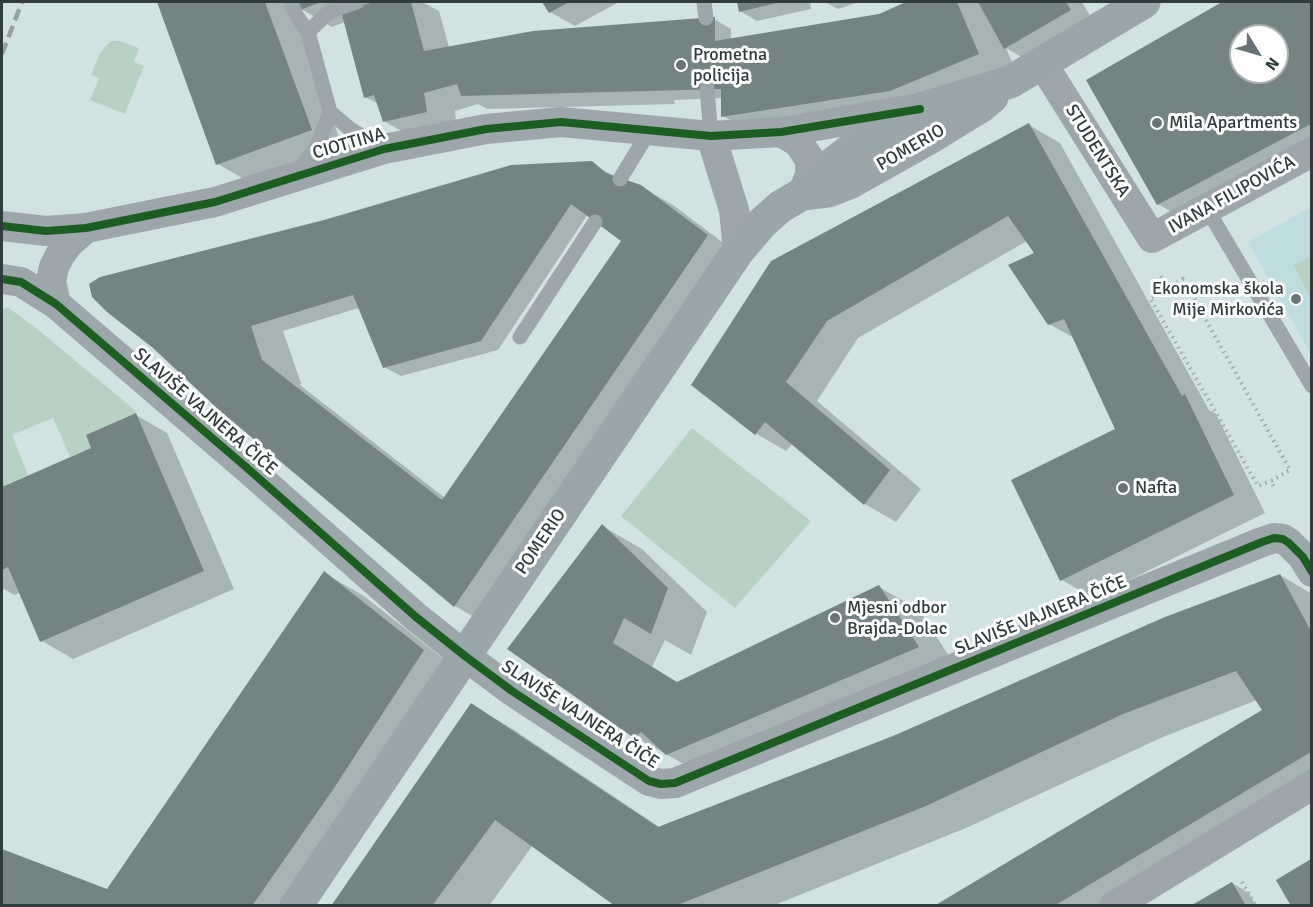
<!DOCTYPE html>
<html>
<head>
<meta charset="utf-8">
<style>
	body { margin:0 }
	#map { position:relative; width:1313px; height:907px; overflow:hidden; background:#d1e2e3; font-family:Signika,sans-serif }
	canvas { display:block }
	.frame { position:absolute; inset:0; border:3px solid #2f3b3c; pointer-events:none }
	.north { position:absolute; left:1229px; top:24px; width:60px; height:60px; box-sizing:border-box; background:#fff; border:2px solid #acb1b1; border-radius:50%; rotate:127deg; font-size:16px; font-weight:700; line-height:24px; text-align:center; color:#2f3b3c }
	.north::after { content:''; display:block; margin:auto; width:21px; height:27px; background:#687576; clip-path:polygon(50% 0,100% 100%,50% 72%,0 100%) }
</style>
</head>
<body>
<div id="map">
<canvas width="1313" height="907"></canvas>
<div class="frame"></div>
<div class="north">N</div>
</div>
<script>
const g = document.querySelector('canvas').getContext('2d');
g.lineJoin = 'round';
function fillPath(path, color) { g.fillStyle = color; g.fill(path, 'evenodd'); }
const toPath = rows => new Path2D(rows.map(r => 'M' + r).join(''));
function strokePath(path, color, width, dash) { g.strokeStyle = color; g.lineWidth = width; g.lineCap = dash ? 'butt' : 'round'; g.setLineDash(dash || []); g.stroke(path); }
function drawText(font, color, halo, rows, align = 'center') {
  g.font = font + ' Signika,sans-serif'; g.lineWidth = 6; g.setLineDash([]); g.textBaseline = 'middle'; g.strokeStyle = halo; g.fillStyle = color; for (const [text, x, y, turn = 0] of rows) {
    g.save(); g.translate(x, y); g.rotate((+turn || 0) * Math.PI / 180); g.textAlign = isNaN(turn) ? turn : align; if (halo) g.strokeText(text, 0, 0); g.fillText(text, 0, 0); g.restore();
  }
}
fillPath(toPath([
	[1311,207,1311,355,1248,242]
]), '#bfdde0');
fillPath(toPath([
	[111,41,119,41,139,48,134,62,144,66,125,114,90,100,99,78,91,75,100,53],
	[1311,256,1311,300,1294,265],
	[7,307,36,328,135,410,136,413,86,435,91,448,70,457,53,418,12,435,28,475,2,487,2,310],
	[692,428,811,521,735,608,621,516]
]), '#b7d2c4');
fillPath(toPath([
	[158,2,289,2,343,148,249,182,218,164],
	[298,2,422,2,439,11,449,47,714,19,731,29,731,40,879,15,910,2,1082,2,1095,24,1030,62,1006,48,1018,77,762,139,723,116,723,98,674,100,675,104,487,109,478,104,455,111,457,129,415,139,384,121,379,104,365,97,345,22,332,27,301,9],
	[544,2,619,2,575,26,550,12],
	[738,2,810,2,811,9,757,21,740,11],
	[825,2,860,2,838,9],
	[1225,2,1312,2,1312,142,1175,214,1158,204,1089,80],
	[1241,36,1277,36,1277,72,1241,72],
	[1029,125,1060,143,1209,410,1216,414,1265,513,1093,598,1062,580,1117,430,1074,338,1049,324,1036,254,1027,241,858,338,817,401,921,489,896,522,865,504,793,443,786,451,755,433,693,385],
	[592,163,615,177,641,187,673,205,738,254,486,624,455,606,220,409,154,347],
	[588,214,623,241,445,498,300,385,301,383,283,331,359,308,384,367,401,376,498,350],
	[136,415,167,433,234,589,73,659,42,641,21,592,14,595,2,588,2,484,6,487,93,449],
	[602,526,642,549,707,612,691,655,665,640,652,667,678,684,879,587,919,610,958,670,707,777,635,737,509,648],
	[324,573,364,596,463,674,307,906,2,906,2,851,108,891],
	[1280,575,1312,594,1312,798,1132,906,937,906,1264,711,1257,700,1163,737,966,828,772,906,618,906,533,845,489,906,332,906,472,705,511,728,661,828,893,737],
	[1312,861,1312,906,1293,906,1278,881],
	[1232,883,1249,893,1256,906,1194,906]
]), '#0003');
fillPath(toPath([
	[157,2,265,2,312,130,216,165],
	[297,2,321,2,300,10],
	[374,2,411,2,424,51,533,31,715,17,715,41,879,14,906,2,957,2,979,54,890,91,721,117,721,89,461,96,457,84,424,93,427,112,383,122,374,95,364,98,341,11],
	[542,2,569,2,549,13],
	[737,2,781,2,739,12],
	[978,2,1066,2,1071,10,1004,49],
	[1222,2,1311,2,1311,124,1157,205,1086,80],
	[1241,36,1277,36,1277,72,1241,72],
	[1029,123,1182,396,1185,394,1234,495,1060,581,1011,480,1115,429,1064,319,1048,325,1008,265,1034,253,1008,216,827,321,786,382,890,470,864,505,765,422,755,435,691,385,771,261],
	[592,161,606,173,641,185,708,235,454,607,219,410,153,348,107,312,92,297,89,284,100,277,324,220,511,165],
	[571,204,621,241,442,500,262,360,251,326,353,295,383,368,481,341],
	[136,413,204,571,40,642,8,567,2,570,2,487,91,448,86,435],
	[602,524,668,588,651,634,624,618,613,643,677,682,879,585,919,647,666,755,641,732,634,738,507,649],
	[324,571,424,650,332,791,252,906,2,906,2,849,107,889],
	[1280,574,1311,631,1311,752,1054,906,934,906,1262,710,1236,671,1123,714,926,806,675,906,615,906,495,820,432,906,331,906,471,703,658,827,893,736,1165,617],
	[1311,859,1311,906,1291,906,1276,880],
	[1232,882,1246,906,1190,906]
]), '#748483');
strokePath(toPath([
	[1161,276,1169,288,1183,279,1290,470,1271,481,1275,489],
	[1169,288,1150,298,1258,486,1271,481],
	[1242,882,1256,906]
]), '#9fa9ac', 4, [1.5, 4.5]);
strokePath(toPath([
	[291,2,296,15,308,32,330,112],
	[704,2,706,18],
	[308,32,330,11,357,2],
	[707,88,711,136],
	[299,171,317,146,330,112,350,129,384,149],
	[620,179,650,130],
	[1207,209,1312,386],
	[520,337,595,222]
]), '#9da7ab', 15);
strokePath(toPath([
	[1042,63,1152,238,1312,152],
	[781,132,798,142,810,160,810,175,802,194],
	[711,136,734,210,738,251],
	[2,226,46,231,86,228,215,202,384,149,486,129,561,122,711,136,781,132,914,109],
	[2,279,21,282,56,304,246,467,416,617,465,656,512,691,649,781,661,784,675,783,1262,542,1274,538,1283,539,1289,543,1303,557,1312,572],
	[56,304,51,281,54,267,60,255,69,243,86,228],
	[1114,906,1312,785]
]), '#9da7ab', 30);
strokePath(toPath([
	[802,194,828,191,849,183,931,137,980,107,992,97],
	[296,906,713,288,738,251,762,223,780,207,802,194,831,165,853,148,887,127,920,109,1010,82,1144,2]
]), '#9aa6aa', 33);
strokePath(toPath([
	[2,54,22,2]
]), '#96a1a2', 4.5, [12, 6]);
strokePath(toPath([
	[2,226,46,231,86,228,215,202,384,149,486,129,561,122,711,136,781,132,920,109],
	[2,279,21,282,56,304,246,467,416,617,465,656,512,691,649,781,661,784,675,783,1262,542,1274,538,1283,539,1289,543,1303,557,1312,572]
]), '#1b5e20', 8);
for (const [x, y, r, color] of [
	[681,65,6,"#687576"],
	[1157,123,6,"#687576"],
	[1296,299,6,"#687576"],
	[1123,488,6,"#687576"],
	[835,618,6,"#687576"]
]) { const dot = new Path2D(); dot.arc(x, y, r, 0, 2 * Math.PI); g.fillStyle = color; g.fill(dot); strokePath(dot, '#fff', 2); }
drawText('18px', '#2f3b3c', '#fff', [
	["Prometna",693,55],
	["policija",693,76],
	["Mila Apartments",1169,123],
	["Ekonomska škola",1284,289,"right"],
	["Mije Mirkovića",1284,310,"right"],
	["Nafta",1135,488],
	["Mjesni odbor",847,608],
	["Brajda-Dolac",847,629]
], 'left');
drawText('18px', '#2f3b3c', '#fff', [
	["CIOTTINA",349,144,-16],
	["POMERIO",911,148,-30],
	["STUDENTSKA",1097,151,58],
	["IVANA FILIPOVIĆA",1232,195,-29],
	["SLAVIŠE VAJNERA ČIČE",205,412,41],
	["POMERIO",541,542,-56],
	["SLAVIŠE VAJNERA ČIČE",1041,616,-22],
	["SLAVIŠE VAJNERA ČIČE",580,715,33]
]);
</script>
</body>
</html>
